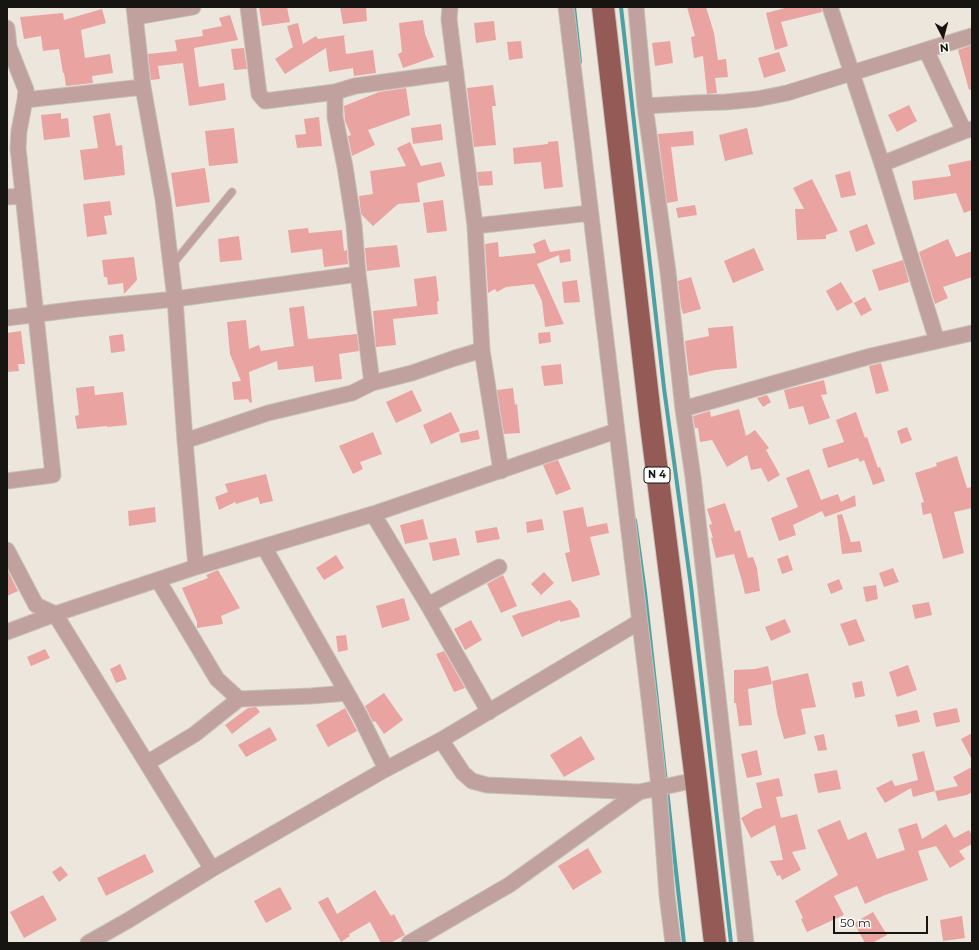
<!DOCTYPE html>
<html>
<head>
<meta charset="utf-8">
<style>
	body { margin:0 }
	#map { position:relative; width:979px; height:950px; overflow:hidden; background:#ede6dd; font-family:Montserrat,sans-serif }
	canvas { display:block }
	.frame { position:absolute; inset:0; border:8px solid #171511; pointer-events:none }
	.north { position:absolute; left:923px; top:16px; width:40px; height:40px; -webkit-text-stroke:3px #fff; paint-order:stroke; rotate:174deg; font-size:11px; font-weight:700; line-height:16px; text-align:center; color:#171511 }
	.north::after { content:''; display:block; margin:auto; width:14px; height:18px; background:#171511; clip-path:polygon(50% 0,100% 100%,50% 72%,0 100%) }
	.scale { position:absolute; left:833px; top:916px; width:95px; height:18px; box-sizing:border-box; border:2px solid #171511; border-top:0; padding-left:5px; font-size:12px; line-height:14px; white-space:nowrap; color:#171511; -webkit-text-stroke:3px #fff; paint-order:stroke }
</style>
</head>
<body>
<div id="map">
<canvas width="979" height="950"></canvas>
<div class="frame"></div>
<div class="north">N</div>
<div class="scale">50 m</div>
</div>
<script>
const g = document.querySelector('canvas').getContext('2d');
g.lineJoin = 'round';
const toPath = rows => new Path2D(rows.map(r => 'M' + r).join(''));
function strokePath(path, color, width, dash) { g.strokeStyle = color; g.lineWidth = width; g.lineCap = dash ? 'butt' : 'round'; g.setLineDash(dash || []); g.stroke(path); }
function fillPath(path, color) { g.fillStyle = color; g.fill(path, 'evenodd'); }
function drawText(font, color, halo, rows, align = 'center') {
  g.font = font + ' Montserrat,sans-serif'; g.lineWidth = 4; g.setLineDash([]); g.textBaseline = 'middle'; g.strokeStyle = halo; g.fillStyle = color; for (const [text, x, y, turn = 0] of rows) {
    g.save(); g.translate(x, y); g.rotate((+turn || 0) * Math.PI / 180); g.textAlign = isNaN(turn) ? turn : align; if (halo) g.strokeText(text, 0, 0); g.fillText(text, 0, 0); g.restore();
  }
}
strokePath(toPath([
	[574,7,580,62],
	[621,7,664,388,691,586,731,943],
	[635,520,645,592,666,783],
	[667,790,684,943]
]), '#4ba1a4', 4);
fillPath(toPath([
	[259,7,287,7,290,22,262,26],
	[340,7,366,7,367,21,343,24],
	[687,7,706,7,714,33,718,60,726,59,728,77,715,78,717,93,707,94,703,56,694,58,691,37,695,36],
	[789,7,821,7,822,12,781,22,788,46,775,50,766,13],
	[102,9,106,23,81,30,85,58,110,54,113,73,92,76,93,83,66,86,64,73,63,73,59,49,43,51,41,36,24,39,20,17,63,13,64,20],
	[230,15,238,40,194,48,199,87,224,83,226,100,189,106,183,63,158,66,160,79,151,80,148,54,177,51,175,40,203,36,202,30,222,26,219,18],
	[423,20,425,34,434,57,403,68,398,54,402,52,399,23],
	[494,21,496,40,476,43,474,23],
	[298,23,303,44,316,36,318,39,346,35,344,36,346,54,373,50,376,73,354,76,353,68,329,72,326,48,285,74,275,59,293,47,287,26],
	[521,41,523,58,509,60,507,42],
	[670,41,673,63,655,66,652,43],
	[972,45,972,89,969,90,958,50],
	[244,48,247,69,234,70,231,49],
	[779,52,786,71,764,78,758,58],
	[493,85,496,106,492,106,496,145,474,147,467,88],
	[406,88,410,115,368,130,375,145,352,156,348,136,351,135,345,121,344,106,379,92],
	[909,105,917,121,897,132,888,115],
	[61,113,61,119,68,118,70,137,44,140,41,115],
	[110,113,116,146,122,145,125,175,84,180,80,150,98,148,93,116],
	[319,117,322,146,297,148,295,135,306,134,304,119],
	[441,124,443,140,413,144,411,128],
	[234,128,238,163,209,166,205,131],
	[747,128,753,154,725,161,719,135],
	[693,131,694,145,671,147,678,201,667,203,658,134],
	[558,141,563,187,544,189,541,162,514,164,513,148,548,144,548,142],
	[410,142,421,166,441,162,445,176,417,183,420,202,398,204,373,226,361,214,359,196,373,194,370,171,406,166,397,148],
	[972,160,972,210,964,213,956,193,914,200,912,181,951,176,948,165],
	[205,168,210,202,176,207,171,173],
	[492,171,493,185,479,186,477,172],
	[850,171,856,195,841,198,835,175],
	[812,179,838,231,826,235,826,239,797,240,795,209,804,209,793,188],
	[443,200,447,231,427,233,423,203],
	[110,201,112,215,104,216,107,234,87,237,83,204],
	[695,205,697,215,678,218,676,208],
	[867,224,875,244,856,252,849,231],
	[308,228,309,233,342,230,344,251,347,250,348,264,324,267,322,249,291,253,288,230],
	[239,236,242,260,220,262,218,239],
	[545,239,550,252,570,249,571,261,560,263,559,255,537,264,564,324,545,327,542,301,534,284,506,287,497,292,495,289,488,293,485,244,498,242,499,257,536,253,533,244],
	[948,239,956,257,972,251,972,277,943,287,948,298,935,304,919,252],
	[397,245,400,267,367,271,365,248],
	[754,248,764,270,733,283,724,261],
	[134,257,137,280,124,294,123,283,108,285,107,277,104,277,102,260],
	[903,260,909,282,879,291,872,270],
	[436,276,439,301,437,302,438,314,393,319,396,345,376,347,373,311,417,306,414,279],
	[691,277,701,309,683,314,681,307,678,281],
	[577,280,580,302,564,303,562,282],
	[841,282,853,302,837,311,826,291],
	[865,297,872,310,861,316,854,303],
	[304,306,308,339,357,334,359,351,339,354,342,379,315,382,313,366,278,370,277,361,249,372,252,402,250,403,248,399,234,400,232,382,241,381,230,354,227,322,246,320,249,349,259,345,261,351,294,346,289,308],
	[733,326,737,368,715,370,689,376,685,341,709,336,708,328],
	[21,331,25,364,18,364,19,371,7,372,7,333],
	[550,332,551,342,539,344,538,333],
	[123,334,125,351,111,353,109,336],
	[881,363,889,391,876,394,869,366],
	[561,364,563,384,544,386,541,366],
	[824,380,827,394,821,395,830,418,809,425,803,406,789,409,784,390],
	[94,386,95,395,123,392,127,425,107,427,107,426,77,429,75,416,79,415,76,388],
	[513,388,515,405,517,404,520,433,504,434,497,390],
	[412,390,422,411,396,423,386,402],
	[767,395,771,402,763,407,757,398],
	[739,409,746,436,755,430,769,448,766,450,780,475,768,482,761,468,751,470,747,455,727,467,712,440,700,442,698,428,695,428,693,416,710,411,711,417],
	[451,412,460,431,431,444,423,425],
	[856,412,865,438,867,437,878,468,880,467,885,481,873,485,864,460,860,462,858,458,828,468,822,449,844,442,836,420],
	[907,427,912,440,901,444,897,431],
	[478,430,480,439,461,443,459,434],
	[373,432,382,454,360,462,363,469,353,474,339,446],
	[957,456,967,488,972,487,972,508,954,512,964,553,943,559,931,513,923,515,921,503,924,502,915,473,937,466,936,463],
	[558,460,571,489,556,495,543,465],
	[809,469,821,500,838,494,841,502,855,495,856,506,825,517,822,511,793,525,796,535,779,541,771,518,798,507,786,478],
	[266,474,273,501,260,504,258,497,236,504,235,502,219,510,215,497,228,492,225,484],
	[725,503,735,532,740,530,748,558,753,557,757,568,760,591,745,594,742,581,734,554,716,558,711,538,713,538,709,525,712,524,707,509],
	[155,507,156,522,129,526,128,511],
	[583,507,587,527,607,523,609,533,590,537,600,575,572,582,565,553,570,552,563,511],
	[842,514,851,542,860,541,862,552,842,554,837,515],
	[423,519,428,539,405,544,400,525],
	[542,519,544,530,527,533,526,522],
	[497,527,500,539,477,543,475,531],
	[456,538,460,555,433,561,429,543],
	[336,555,344,568,324,580,316,568],
	[788,555,793,570,782,574,777,559],
	[893,568,899,582,884,587,879,573],
	[7,569,18,591,7,596],
	[218,570,240,608,221,616,223,624,197,628,197,622,182,588,208,578,206,575],
	[544,572,554,583,541,595,531,584],
	[503,575,517,606,501,613,487,584],
	[839,579,843,589,831,594,827,584],
	[876,585,878,599,866,602,863,587],
	[404,598,410,620,382,628,376,606],
	[570,600,578,609,580,617,560,622,560,620,522,637,512,616,519,613],
	[929,602,932,615,915,619,912,605],
	[785,619,791,632,771,641,765,627],
	[856,619,865,641,849,646,840,624],
	[471,620,482,640,465,650,454,629],
	[346,635,348,650,338,652,336,636],
	[45,649,50,658,31,666,27,657],
	[444,651,465,688,454,692,436,654],
	[120,664,127,679,116,683,110,669],
	[908,665,917,690,897,697,889,672],
	[768,666,772,684,748,689,752,725,739,726,736,703,734,703,734,670,755,669],
	[808,673,816,707,801,709,806,734,784,739,777,713,772,681],
	[862,681,865,696,855,698,852,683],
	[384,693,403,720,384,734,375,721,373,722,365,706],
	[256,707,260,712,232,734,225,725,248,708],
	[345,708,357,731,328,747,316,725],
	[957,708,960,722,936,727,933,713],
	[917,710,920,722,898,727,895,715],
	[270,727,277,740,246,757,238,745],
	[972,733,972,760,961,739],
	[824,734,827,750,818,751,814,736],
	[581,736,595,759,564,777,550,755],
	[757,750,762,775,747,778,741,754],
	[924,751,935,791,913,797,911,788,885,803,876,788,892,780,895,786,918,780,912,754],
	[972,767,972,792,967,795,938,801,935,791,958,786,953,777],
	[837,770,841,789,818,793,814,774],
	[779,778,783,796,776,797,781,818,797,814,806,849,792,852,801,870,782,880,780,875,777,876,770,861,783,860,775,825,751,838,741,818,756,809,762,808,756,783],
	[840,820,848,840,866,832,877,859,905,850,898,829,917,823,922,839,946,824,954,838,969,830,972,836,972,844,959,851,965,859,950,868,936,846,918,851,928,880,885,895,865,904,857,886,834,896,844,915,807,932,801,919,803,918,795,901,838,875,817,830],
	[588,848,602,872,573,890,558,866],
	[145,854,154,872,106,896,97,878],
	[61,866,68,875,59,882,52,872],
	[280,887,292,909,266,923,254,901],
	[375,890,391,916,394,914,405,935,390,943,381,943,370,922,349,934,350,936,341,942,318,902,328,897,337,914],
	[43,895,57,920,24,938,10,912],
	[873,912,887,935,872,943,865,943,854,923],
	[962,916,965,938,943,941,940,920]
]), '#e9a4a1');
const service = toPath([
	[172,265,232,192]
]);
const minor = toPath([
	[134,7,143,87,163,199,175,299,185,441,196,567],
	[248,7,259,94,265,101,335,92],
	[450,7,449,19,475,226,482,350,501,471],
	[566,7,649,698,659,787,667,895,673,943],
	[636,7,645,106,668,272,683,409,693,477,746,943],
	[830,7,882,164,937,341],
	[136,17,193,7],
	[7,28,9,47,26,90,25,100,19,131,18,148,53,475,7,481],
	[926,50,972,36],
	[25,100,143,87],
	[645,106,694,103,726,102,757,99,787,93,926,50,964,131,972,129],
	[882,164,964,131],
	[7,197,23,196],
	[475,226,590,213],
	[7,318,78,309,175,299,358,274],
	[372,383,358,274,354,225,345,167,335,117,335,92,355,86,456,72],
	[683,409,871,356,972,333],
	[185,441,268,413,352,393,372,383,412,373,455,358,482,350],
	[373,514,428,605,489,712],
	[264,547,347,693],
	[7,550,36,605,55,614,212,869],
	[158,580,217,679,239,699,311,696,347,693,360,716,386,769],
	[428,605,499,567],
	[7,632,55,614,196,567,373,514,616,431],
	[441,740,463,773,472,781,487,785,639,792],
	[147,763,195,734,239,699],
	[88,943,127,921,212,869,386,769,441,740,639,622],
	[409,943,509,885,639,792,696,780]
]);
const trunk = toPath([
	[603,7,651,424,696,780,715,943]
]);
strokePath(service, '#c6c0b8', 9);
strokePath(minor, '#c6c0b8', 17);
strokePath(trunk, '#c6c0b8', 24);
strokePath(service, '#c0a19e', 7);
strokePath(minor, '#c0a19e', 15);
strokePath(trunk, '#945a56', 22);
for (const [x, y, w] of [
	[657,475,26]
]) { const box = new Path2D(); box.roundRect(x - w / 2, y - 8, w, 16, 3); g.fillStyle = '#fff'; g.fill(box); strokePath(box, '#171511', 1); }
drawText('bold 10px', '#171511', null, [
	["N 4",657,475]
]);
</script>
</body>
</html>
